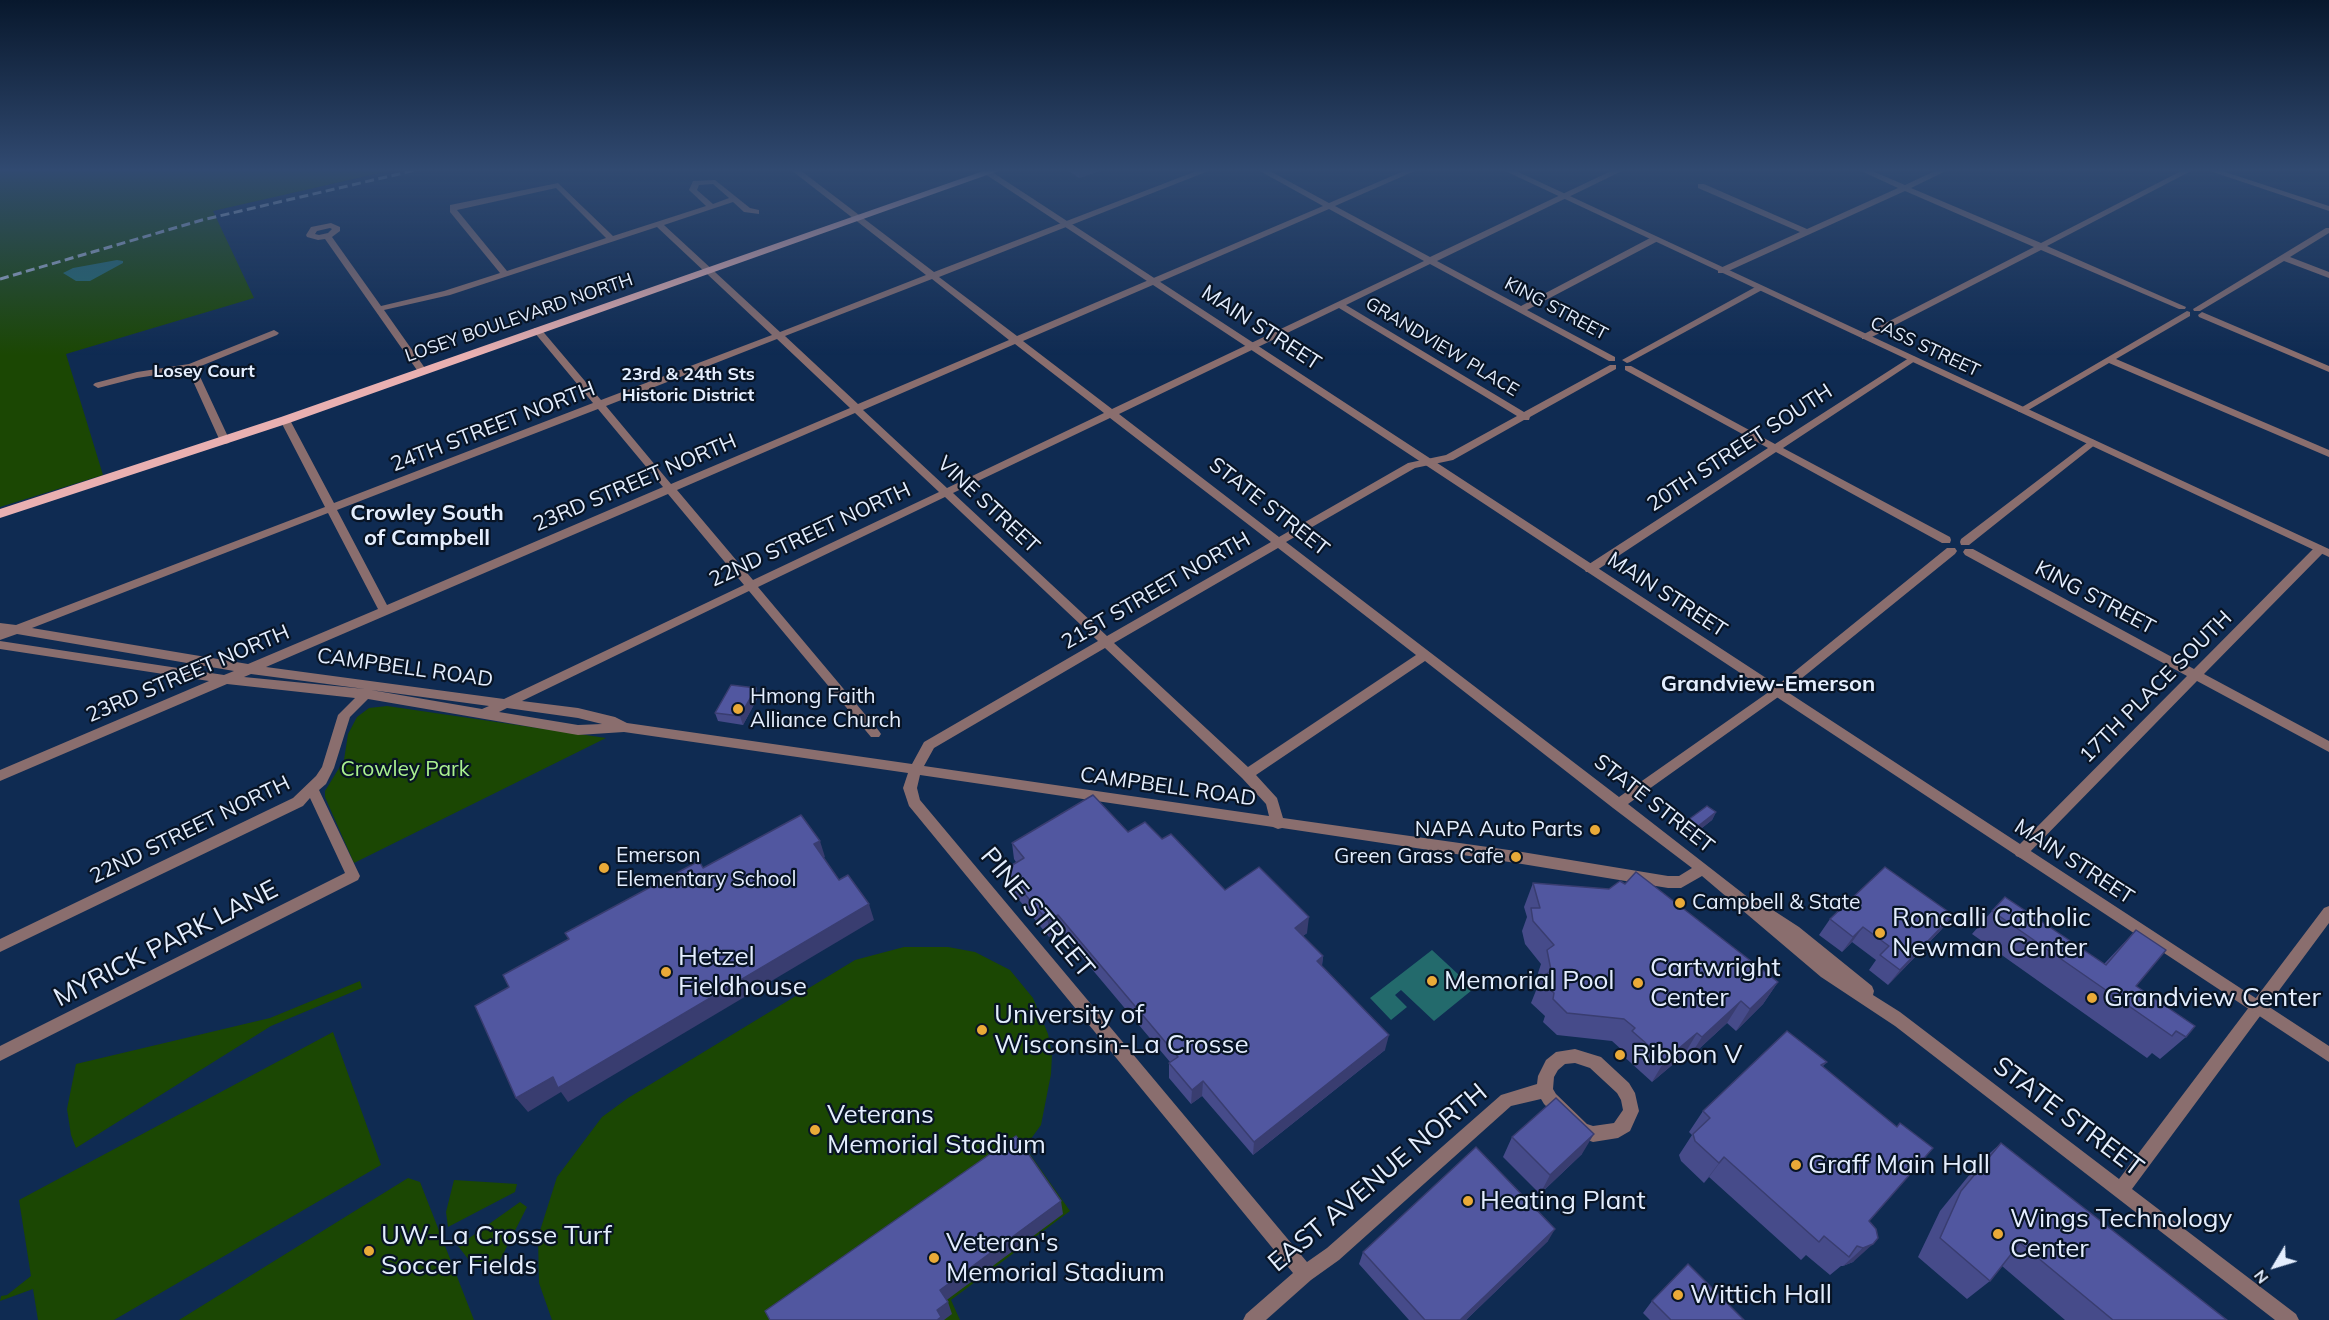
<!DOCTYPE html>
<html>
<head>
<meta charset="utf-8">
<style>
	body { margin:0 }
	#map { position:relative; width:2329px; height:1320px; overflow:hidden; background:#0f2b52; font-family:Mulish,sans-serif }
	canvas { display:block }
	.north { position:absolute; left:2245px; top:1236px; width:60px; height:60px; -webkit-text-stroke:4px #081425; paint-order:stroke; rotate:232deg; font-size:16px; font-weight:700; line-height:24px; text-align:center; color:#e4eefe }
	.north::after { content:''; display:block; margin:auto; width:21px; height:27px; background:#e4eefe; clip-path:polygon(50% 0,100% 100%,50% 72%,0 100%) }
</style>
</head>
<body>
<div id="map">
<canvas width="2329" height="1320"></canvas>
<div class="north">N</div>
</div>
<script>
const g = document.querySelector('canvas').getContext('2d');
g.lineJoin = 'round';
function fillPath(path, color) { g.fillStyle = color; g.fill(path, 'evenodd'); }
const toPath = rows => new Path2D(rows.map(r => 'M' + r).join(''));
function strokePath(path, color, width, dash) { g.strokeStyle = color; g.lineWidth = width; g.lineCap = dash ? 'butt' : 'round'; g.setLineDash(dash || []); g.stroke(path); }
function drawText(font, color, halo, rows, align = 'center') {
  g.font = font + ' Mulish,sans-serif'; g.lineWidth = 4.5; g.setLineDash([]); g.textBaseline = 'middle'; g.strokeStyle = halo; g.fillStyle = color; for (const [text, x, y, turn = 0] of rows) {
    g.save(); g.translate(x, y); g.rotate((+turn || 0) * Math.PI / 180); g.textAlign = isNaN(turn) ? turn : align; if (halo) g.strokeText(text, 0, 0); g.fillText(text, 0, 0); g.restore();
  }
}
fillPath(toPath([
	[0,170,393,170,213,211,254,298,66,354,103,475,0,507],
	[387,706,606,738,354,863,325,797,325,791,344,760,348,734,357,717,369,708],
	[904,947,948,947,975,952,1010,970,1033,998,1048,1034,1052,1054,1051,1074,1041,1125,1025,1147,1070,1211,951,1300,960,1320,552,1320,539,1283,538,1237,557,1177,602,1117,628,1098,855,960],
	[360,981,362,988,271,1026,76,1148,71,1135,67,1109,76,1064,270,1018],
	[333,1032,381,1165,114,1320,38,1320,33,1289,0,1301,1,1296,7,1295,31,1276,19,1200],
	[408,1178,420,1182,474,1320,179,1320],
	[454,1180,517,1184,515,1192,448,1227,446,1212],
	[520,1202,527,1207,494,1272,472,1264,458,1246]
]), '#1b4703');
fillPath(toPath([
	[117,260,123,261,123,263,90,281,76,281,63,273,73,268],
	[1432,950,1459,975,1462,973,1477,986,1434,1021,1401,990,1395,995,1407,1007,1391,1020,1370,998]
]), '#236a6c');
fillPath(toPath([
	[791,170,800,170,934,272,1199,170,1211,170,939,277,1017,336,1323,206,1258,170,1268,170,1329,203,1406,170,1417,170,1335,206,1430,257,1613,170,1624,170,1437,261,1521,306,1652,237,1658,237,1658,241,1527,310,1615,357,1615,361,1609,361,1430,264,1346,305,1524,412,1610,365,1616,365,1616,369,1530,417,1529,420,1524,420,1453,460,1415,468,1286,542,1619,797,1773,689,1947,548,1955,548,1957,551,1955,554,1781,695,1628,804,1754,902,1762,903,1799,927,1872,986,1874,991,1873,995,1900,1012,2119,1179,2324,908,2329,906,2329,923,2132,1189,2296,1314,2299,1320,2275,1320,1895,1026,1821,977,1702,876,1681,888,1668,888,1516,863,1282,828,1278,829,1273,827,920,775,917,788,920,800,1307,1262,1327,1248,1501,1095,1537,1084,1538,1076,1546,1060,1556,1052,1575,1049,1601,1057,1629,1083,1635,1093,1639,1111,1630,1131,1618,1138,1593,1142,1576,1136,1544,1104,1541,1099,1511,1106,1339,1260,1311,1280,1266,1320,1243,1320,1246,1314,1293,1273,909,806,903,788,908,773,624,732,578,735,368,699,350,717,334,768,326,784,319,790,360,876,358,880,0,1061,0,1046,345,873,310,798,303,806,0,952,0,939,293,798,316,776,322,767,338,715,355,698,227,684,0,781,0,770,209,681,0,649,0,641,224,675,234,671,17,634,0,640,0,623,16,625,325,507,280,420,282,418,288,418,290,420,334,503,593,403,534,332,534,328,540,328,601,400,772,335,657,227,450,295,384,310,427,371,422,374,419,373,325,239,318,240,307,237,306,235,311,227,331,223,340,227,340,231,332,237,381,306,444,291,500,273,450,212,450,205,558,183,613,236,706,206,689,190,693,181,715,180,750,208,759,210,759,214,744,212,733,202,664,225,780,332,926,275,791,170],
	[713,184,729,198,713,204,697,190,699,185,713,184],
	[556,188,606,238,507,271,457,210,556,188],
	[1329,209,1424,261,1112,409,1023,341,1329,209],
	[330,228,332,229,328,233,319,235,315,234,317,231,330,228],
	[932,279,1009,340,858,404,785,336,932,279],
	[1339,308,1517,416,1446,455,1408,463,1279,537,1119,414,1339,308],
	[777,339,850,408,671,484,606,406,777,339],
	[1015,344,1104,413,947,488,863,410,1015,344],
	[598,409,663,487,387,605,337,510,598,409],
	[855,413,939,492,753,580,677,490,855,413],
	[1110,418,1271,542,1107,636,953,493,1110,418],
	[668,494,744,585,504,699,266,667,668,494],
	[945,497,1098,641,924,742,912,764,627,723,615,717,578,708,522,701,749,591,871,737,879,737,881,734,879,731,758,587,945,497],
	[328,513,378,609,248,664,32,628,328,513],
	[1278,548,1416,655,1248,767,1114,643,1278,548],
	[1105,648,1242,778,1266,804,1269,816,924,766,934,748,1105,648],
	[1425,661,1613,808,1692,868,1679,876,1668,876,1516,851,1283,818,1277,798,1256,775,1425,661],
	[251,674,365,689,244,677,251,674],
	[371,690,489,706,482,709,371,690],
	[507,708,578,718,602,724,578,725,499,712,507,708],
	[1575,1063,1590,1068,1617,1093,1621,1100,1623,1110,1614,1123,1593,1126,1587,1124,1556,1094,1553,1089,1554,1077,1558,1070,1565,1064,1575,1063],
	[1859,170,1870,170,1905,185,1937,170,1948,170,1911,188,2041,243,2183,170,2193,170,2047,246,2186,307,2185,309,2179,309,2041,250,1868,339,1862,339,1862,335,2034,247,1905,191,1724,273,1718,273,1718,269,1800,232,1698,188,1698,184,1704,184,1807,229,1898,188,1859,170],
	[2207,170,2219,170,2329,206,2329,211,2207,170],
	[2326,228,2329,228,2329,233,2290,257,2329,272,2329,278,2284,261,2200,311,2194,311,2193,309,2326,228],
	[1759,285,1762,286,1762,290,1630,362,1627,363,1622,360,1759,285],
	[2187,311,2190,312,2190,316,2116,359,2329,450,2329,457,2109,363,2025,412,2019,412,2017,410,2187,311],
	[2202,312,2329,366,2329,372,2199,317,2198,315,2202,312],
	[274,330,279,333,277,335,196,368,230,441,229,443,225,444,220,441,188,370,137,378,98,388,93,385,95,383,137,372,189,364,274,330],
	[1912,356,1915,357,1915,361,1783,448,1950,537,1951,540,1950,543,1942,543,1776,452,1594,572,1586,572,1584,569,1586,566,1768,448,1625,370,1625,366,1631,366,1775,444,1912,356],
	[2092,439,2097,442,2096,444,1969,545,1961,545,1960,542,1961,539,2092,439],
	[2320,545,2326,549,2324,552,2204,674,2329,741,2329,752,2197,681,2026,856,2021,858,2016,856,2014,852,2016,848,2187,676,1965,555,1963,552,1965,549,1973,549,2194,669,2316,546,2320,545]
]), '#8a6e6e');
fillPath(toPath([
	[979,170,989,170,2329,1046,2329,1062,979,170],
	[1503,170,1514,170,2329,549,2329,557,1503,170]
]), '#8a6e6e');
fillPath(toPath([
	[986,170,1001,170,289,423,0,518,0,509,281,417,986,170]
]), '#e9b0b1');
strokePath(toPath([
	[0,279,202,220,416,170]
]), '#a4b4cb', 3, [9, 4.5]);
fillPath(toPath([
	[1067,170,1103,170,1079,178],
	[756,688,758,697,743,725,718,721,715,713],
	[1716,812,1712,820,1693,835,1684,828,1688,820],
	[1128,832,1162,839,1225,890,1307,933,1303,936,1323,956,1322,966,1385,1050,1253,1155,1202,1096,1191,1104,1169,1078,1169,1063,1170,1062,1059,930,1049,937,1007,885,1004,870,1016,862,1014,859,1012,843],
	[1533,883,1778,982,1763,1004,1736,1031,1727,1023,1688,1059,1684,1055,1652,1082,1620,1053,1622,1050,1612,1041,1557,1035,1543,1022,1545,1016,1531,1003,1539,983,1538,973,1541,964,1525,944,1522,931,1527,917,1524,907],
	[1992,911,2104,964,2136,930,2136,986,2186,1037,2160,1059,2152,1053,2147,1058,1972,934],
	[1953,915,1941,930,1888,985,1869,970,1876,960,1852,942,1842,952,1819,935,1830,919],
	[1827,1062,1823,1066,1869,1221,1876,1229,1853,1262,1843,1266,1841,1266,1830,1275,1806,1255,1801,1260,1709,1177,1704,1183,1681,1161,1679,1155,1692,1135,1689,1132,1703,1111],
	[1512,1137,1582,1154,1540,1194,1503,1157],
	[2001,1143,2227,1320,2065,1320,2002,1266,1990,1281,1967,1299,1918,1257,1940,1211,1979,1163],
	[1548,1241,1466,1320,1409,1320,1359,1264,1363,1252],
	[1652,1301,1744,1320,1650,1320,1643,1313]
]), '#464b8a');
fillPath(toPath([
	[1079,170,1103,170,1079,178],
	[756,688,758,697,743,725,740,716],
	[1716,812,1712,820,1693,835,1697,827],
	[820,841,825,857,819,860,814,844],
	[869,904,874,920,568,1102,561,1092,528,1112,516,1098,553,1077],
	[1058,915,1059,930,1049,937,1048,921],
	[1953,915,1941,930,1888,985,1900,970],
	[1309,917,1307,933,1293,943,1295,928],
	[1863,927,1852,942,1842,952,1853,937],
	[1323,956,1321,972,1317,961],
	[1778,982,1763,1004,1736,1031,1750,1009],
	[1741,1001,1727,1023,1688,1059,1702,1037],
	[1697,1033,1684,1055,1652,1082,1665,1060],
	[1389,1035,1385,1050,1253,1155,1254,1142],
	[1203,1081,1202,1096,1191,1104,1192,1090],
	[1594,1134,1582,1154,1540,1194,1550,1175],
	[1724,1157,1709,1177,1704,1183,1719,1163],
	[1061,1201,1063,1214,944,1302,940,1290],
	[1555,1229,1548,1241,1466,1320,1460,1320],
	[1873,1244,1853,1262,1843,1266,1863,1248],
	[948,1302,952,1314,944,1320,937,1320,937,1310]
]), '#393d70');
const building = toPath([
	[731,685,756,688,740,716,715,713,731,685],
	[1093,795,1128,832,1145,822,1162,839,1171,834,1225,890,1259,867,1309,917,1295,928,1323,956,1317,961,1389,1035,1254,1142,1203,1081,1192,1090,1169,1063,1178,1057,1058,915,1048,921,1004,870,1024,858,1012,843,1093,795],
	[1707,806,1716,812,1697,827,1688,820,1707,806],
	[801,815,820,841,814,844,839,880,848,875,869,904,558,1088,553,1077,516,1098,475,1006,509,987,503,975,569,939,565,933,699,861,703,868,801,815],
	[1885,867,1953,915,1900,970,1880,955,1889,946,1863,927,1853,937,1830,919,1885,867],
	[1636,872,1778,982,1750,1009,1741,1001,1702,1037,1697,1033,1665,1060,1632,1031,1635,1028,1624,1019,1567,1013,1553,999,1554,993,1540,981,1551,970,1547,950,1554,945,1533,921,1531,908,1540,908,1533,883,1609,889,1620,881,1625,884,1636,872],
	[2005,897,2106,965,2136,930,2166,950,2136,986,2195,1026,2186,1037,2176,1031,2172,1036,1992,911,2005,897],
	[1787,1031,1827,1062,1821,1065,1897,1127,1900,1123,1933,1148,1869,1221,1876,1229,1878,1238,1873,1244,1863,1248,1857,1246,1849,1257,1824,1236,1819,1242,1724,1157,1719,1163,1695,1141,1693,1134,1710,1118,1703,1111,1787,1031],
	[1556,1098,1594,1134,1550,1175,1512,1137,1556,1098],
	[1016,1136,1061,1201,940,1290,948,1302,937,1310,941,1317,937,1320,770,1320,765,1311,1016,1136],
	[2001,1143,2227,1320,2113,1320,2020,1243,1990,1281,1940,1238,1961,1191,2001,1143],
	[1476,1147,1555,1229,1460,1320,1425,1320,1363,1252,1476,1147],
	[1688,1264,1744,1320,1671,1320,1652,1301,1688,1264]
]);
fillPath(building, '#5157a0');
strokePath(building, '#393d70', 1.5);
const sky = g.createLinearGradient(0, 0, 0, 355);
sky.addColorStop(0, '#08182d');
sky.addColorStop(0.48, '#314a71');
sky.addColorStop(1, '#314a7100');
g.fillStyle = sky;
g.fillRect(0, 0, 2329, 355);
for (const [x, y, r, color] of [
	[738,709,6,"#eaaa38"],
	[1595,830,6,"#eaaa38"],
	[1516,857,6,"#eaaa38"],
	[604,868,6,"#eaaa38"],
	[1680,903,6,"#eaaa38"],
	[1880,933,6,"#eaaa38"],
	[666,972,6,"#eaaa38"],
	[1432,981,6,"#eaaa38"],
	[1638,983,6,"#eaaa38"],
	[2092,998,6,"#eaaa38"],
	[982,1030,6,"#eaaa38"],
	[1620,1055,6,"#eaaa38"],
	[815,1130,6,"#eaaa38"],
	[1796,1165,6,"#eaaa38"],
	[1468,1201,6,"#eaaa38"],
	[1998,1234,6,"#eaaa38"],
	[369,1251,6,"#eaaa38"],
	[934,1258,6,"#eaaa38"],
	[1678,1295,6,"#eaaa38"]
]) { const dot = new Path2D(); dot.arc(x, y, r, 0, 2 * Math.PI); g.fillStyle = color; g.fill(dot); strokePath(dot, '#081425', 2); }
drawText('18px', '#e4eefe', '#081425', [
	["KING STREET",1556,309,28],
	["LOSEY BOULEVARD NORTH",519,318,-19],
	["GRANDVIEW PLACE",1442,347,31],
	["CASS STREET",1925,347,25]
]);
drawText('bold 18px', '#e4eefe', '#081425', [
	["Losey Court",204,372],
	["23rd & 24th Sts",688,375],
	["Historic District",688,396]
]);
drawText('21px', '#e4eefe', '#081425', [
	["MAIN STREET",1261,328,33],
	["24TH STREET NORTH",493,427,-21],
	["20TH STREET SOUTH",1740,448,-33],
	["23RD STREET NORTH",635,483,-23],
	["VINE STREET",988,505,43],
	["STATE STREET",1269,507,38],
	["22ND STREET NORTH",810,535,-25],
	["21ST STREET NORTH",1156,591,-30],
	["MAIN STREET",1667,595,33],
	["KING STREET",2095,598,28],
	["CAMPBELL ROAD",405,668,8],
	["23RD STREET NORTH",188,674,-23],
	["17TH PLACE SOUTH",2156,687,-45],
	["CAMPBELL ROAD",1168,787,8],
	["STATE STREET",1654,804,38],
	["22ND STREET NORTH",190,830,-26],
	["MAIN STREET",2074,862,33]
]);
drawText('21px', '#e4eefe', '#081425', [
	["Hmong Faith",750,697],
	["Alliance Church",750,721],
	["NAPA Auto Parts",1583,830,"right"],
	["Emerson",616,856],
	["Elementary School",616,880],
	["Green Grass Cafe",1504,857,"right"],
	["Campbell & State",1692,903]
], 'left');
drawText('21px', '#aaf190', '#081425', [
	["Crowley Park",405,770]
]);
drawText('bold 22px', '#e4eefe', '#081425', [
	["Crowley South",427,513],
	["of Campbell",427,538],
	["Grandview-Emerson",1768,684]
]);
drawText('26px', '#e4eefe', '#081425', [
	["PINE STREET",1037,913,50],
	["MYRICK PARK LANE",166,944,-27],
	["STATE STREET",2068,1117,37],
	["EAST AVENUE NORTH",1378,1178,-40]
]);
drawText('26px', '#e4eefe', '#081425', [
	["Roncalli Catholic",1892,918],
	["Newman Center",1892,948],
	["Hetzel",678,957],
	["Fieldhouse",678,987],
	["Cartwright",1650,968],
	["Center",1650,998],
	["Memorial Pool",1444,981],
	["Grandview Center",2104,998],
	["University of",994,1015],
	["Wisconsin-La Crosse",994,1045],
	["Ribbon V",1632,1055],
	["Veterans",827,1115],
	["Memorial Stadium",827,1145],
	["Graff Main Hall",1808,1165],
	["Heating Plant",1480,1201],
	["Wings Technology",2010,1219],
	["Center",2010,1249],
	["UW-La Crosse Turf",381,1236],
	["Soccer Fields",381,1266],
	["Veteran's",946,1243],
	["Memorial Stadium",946,1273],
	["Wittich Hall",1690,1295]
], 'left');
</script>
</body>
</html>
